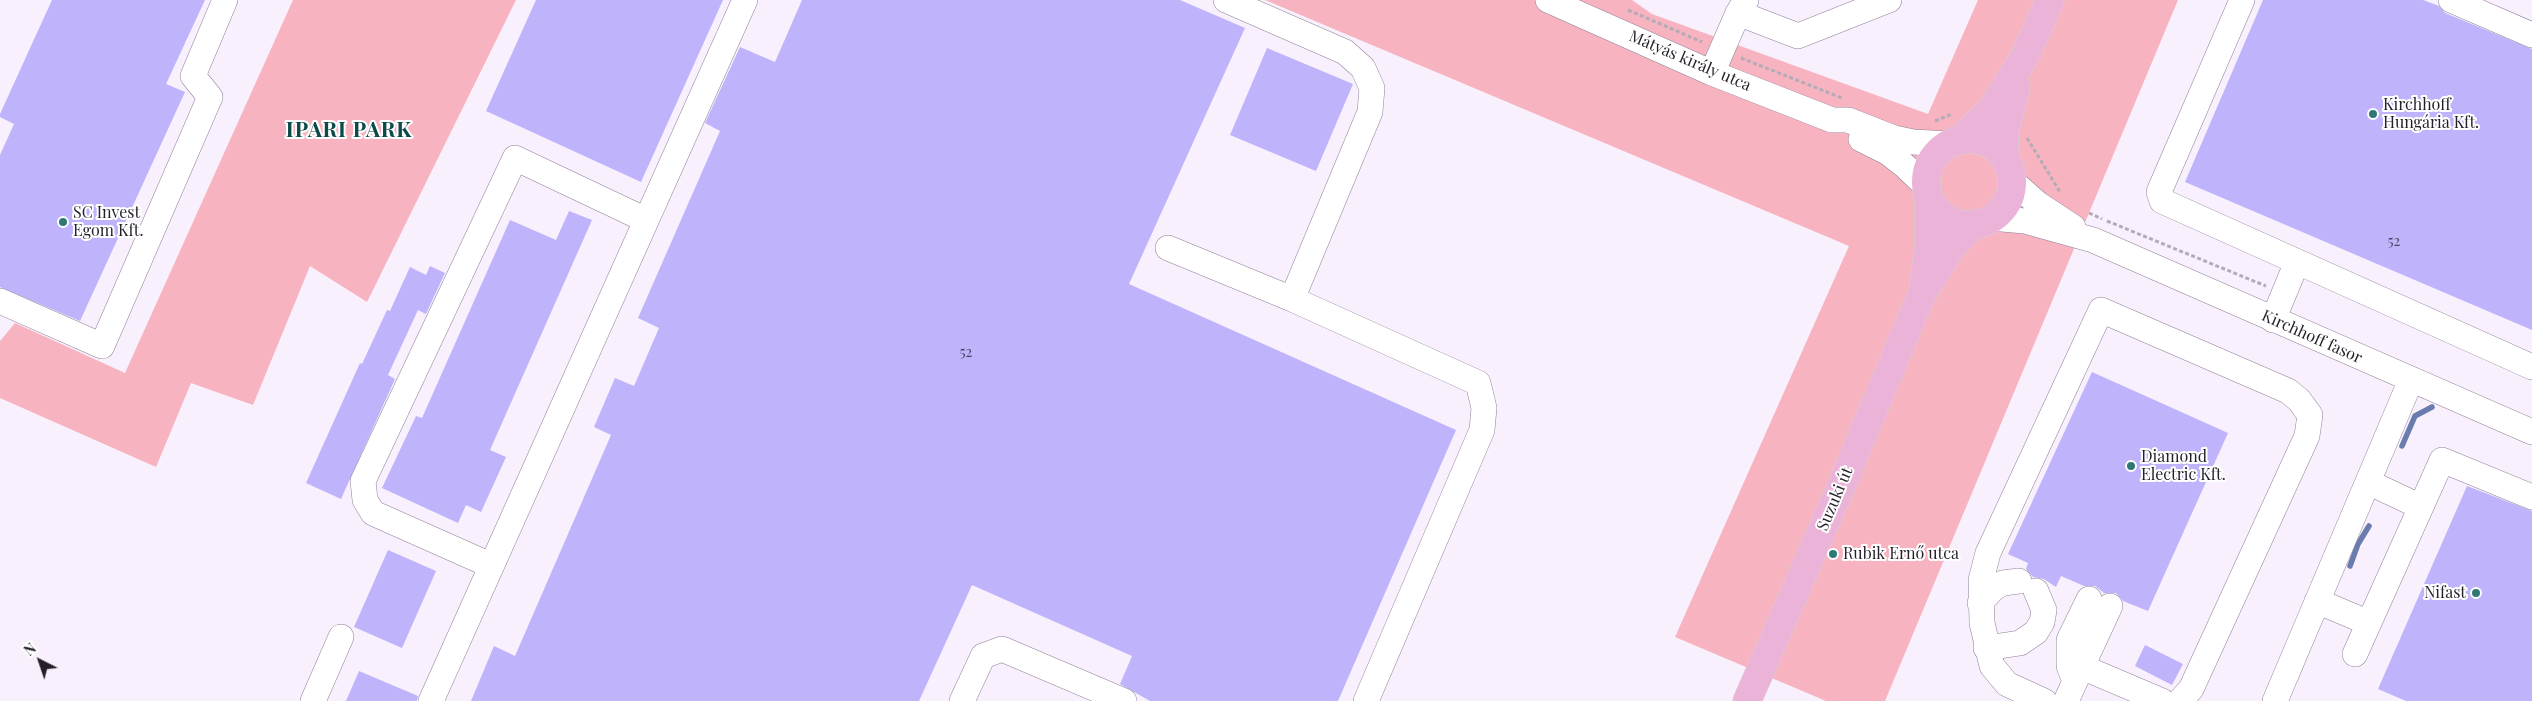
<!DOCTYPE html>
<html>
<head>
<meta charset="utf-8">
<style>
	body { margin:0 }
	#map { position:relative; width:2532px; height:701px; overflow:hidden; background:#f8f0fc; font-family:"Playfair Display",serif }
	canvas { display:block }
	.north { position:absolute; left:15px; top:636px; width:50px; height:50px; -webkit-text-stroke:4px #fff; paint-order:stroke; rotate:319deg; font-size:14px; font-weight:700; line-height:20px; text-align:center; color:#261f29 }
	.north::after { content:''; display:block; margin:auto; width:18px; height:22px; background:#261f29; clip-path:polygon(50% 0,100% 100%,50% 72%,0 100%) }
</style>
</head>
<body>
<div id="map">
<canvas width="2532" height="701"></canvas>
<div class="north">N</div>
</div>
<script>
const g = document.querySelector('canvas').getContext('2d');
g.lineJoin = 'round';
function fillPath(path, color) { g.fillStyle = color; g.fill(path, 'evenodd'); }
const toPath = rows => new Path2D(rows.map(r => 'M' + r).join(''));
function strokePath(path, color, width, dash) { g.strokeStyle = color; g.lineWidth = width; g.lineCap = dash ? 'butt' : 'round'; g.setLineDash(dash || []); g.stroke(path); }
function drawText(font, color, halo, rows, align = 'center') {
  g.font = font + ' "Playfair Display",serif'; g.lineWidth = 4; g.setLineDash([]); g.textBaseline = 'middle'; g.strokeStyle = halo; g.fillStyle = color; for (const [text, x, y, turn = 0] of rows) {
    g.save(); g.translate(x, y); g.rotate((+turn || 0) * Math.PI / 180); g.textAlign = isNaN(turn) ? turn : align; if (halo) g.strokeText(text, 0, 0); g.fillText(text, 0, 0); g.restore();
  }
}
fillPath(toPath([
	[293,0,516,0,367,302,310,266,253,405,191,383,156,467,0,398,0,341,15,323,125,373],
	[1265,0,1632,0,1652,14,1928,114,1978,0,2178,0,1885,701,1826,701,1675,637,1849,246]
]), '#f7b4c0');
strokePath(toPath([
	[2402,446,2415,416,2432,407],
	[2350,566,2358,544,2369,526]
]), '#6a7cad', 5.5);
fillPath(toPath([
	[52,0,205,0,166,84,185,92,80,321,0,287,0,155,14,124,0,117,0,114],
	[536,0,723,0,641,182,486,111],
	[802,0,1180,0,1245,28,1129,284,1456,430,1338,701,1150,701,1120,684,1132,656,972,585,919,701,471,701,494,646,515,656,611,435,594,427,615,378,634,386,659,328,638,318,720,131,705,123,740,47,775,62],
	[2263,0,2423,0,2439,6,2445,13,2532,49,2532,330,2185,182],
	[1267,48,1353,84,1316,171,1230,135],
	[569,211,592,220,490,450,506,457,481,512,466,505,458,523,382,488,416,416,422,418,510,220,556,240],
	[430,266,445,273,426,314,418,310,388,375,395,379,341,499,306,483,360,363,362,364,387,310,390,311,410,267,426,275],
	[2092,372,2228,433,2148,611,2123,601,2116,593,2104,593,2095,586,2084,586,2061,576,2056,587,2044,579,2033,577,2026,569,2028,563,2008,554],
	[2467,486,2532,511,2532,701,2406,701,2378,689],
	[388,550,436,571,402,648,354,627],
	[2145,645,2183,664,2172,685,2135,666],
	[359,671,418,696,417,701,346,701]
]), '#bfb3fc');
const minor = toPath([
	[1226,0,1345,52,1363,68,1372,88,1370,112,1292,299],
	[1548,0,1712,73,1832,120,1848,120,1894,138,1913,142,1948,144],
	[2242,0,2159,192,2162,201,2532,367],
	[2451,0,2532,35],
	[1738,13,1798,36,1889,0],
	[1712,73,1738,13,1746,0],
	[1861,139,1887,152,1905,166,1926,186],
	[2012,181,2038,204,2073,227],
	[1991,218,2025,221,2093,240,2532,432],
	[1168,248,1292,299,1478,383,1484,408,1482,430,1366,701],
	[0,301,102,346,210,97,193,76,225,0],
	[2273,320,2297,262],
	[2368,482,2421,507],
	[490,565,373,513,365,500,363,481,515,158,646,220],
	[2317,601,2369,623],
	[1980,603,1994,588,2003,583,2019,581],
	[1986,648,2020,643,2036,632,2042,622,2044,610,2036,591],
	[2355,654,2442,460,2532,497],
	[2082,667,2162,701],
	[2075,681,2069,666,2069,640,2089,599],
	[313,701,341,637],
	[431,701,745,0],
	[962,701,983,656,1002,649,1124,701],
	[2044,701,2007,684,1992,666,1982,623,1981,580,1988,553,2101,310,2288,391,2299,400,2310,415,2307,436,2191,689,2180,701],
	[2066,701,2110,606],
	[2275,701,2411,380]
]);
const major = toPath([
	'1926 182a43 43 0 1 1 86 0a43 43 0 1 1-86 0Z',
	[1959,140,1992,109,2025,56,2050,0],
	[2005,159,2004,133,2016,87],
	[1924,283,1929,246,1929,197],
	[1747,701,1837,496,1921,296,1952,246,1974,224]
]);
strokePath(minor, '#917f98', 26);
strokePath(major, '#d4d2d4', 29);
strokePath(toPath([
	[1628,10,1702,42],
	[1741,58,1842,98],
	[1935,121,1952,114],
	[2027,138,2060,192],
	[2089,213,2102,219],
	[2107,221,2266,286]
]), '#b3abb7', 3, [4, 2.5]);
strokePath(minor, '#fff', 25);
strokePath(major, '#ecb3d8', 28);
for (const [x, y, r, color] of [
	[2373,114,5,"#307874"],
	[63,222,5,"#307874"],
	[2131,466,5,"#307874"],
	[1833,554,5,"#307874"],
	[2476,593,5,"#307874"]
]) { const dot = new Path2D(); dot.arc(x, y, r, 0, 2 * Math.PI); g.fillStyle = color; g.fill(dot); strokePath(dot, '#fff', 2); }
drawText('14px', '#4c445e', null, [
	["52",2394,242],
	["52",966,353]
]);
drawText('16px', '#261f29', '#fff', [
	["Mátyás király utca",1690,61,23],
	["Kirchhoff fasor",2312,337,24],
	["Suzuki út",1835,499,-67]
]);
drawText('16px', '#261f29', '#fff', [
	["Kirchhoff",2383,105],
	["Hungária Kft.",2383,123],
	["SC Invest",73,213],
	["Egom Kft.",73,231],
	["Diamond",2141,457],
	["Electric Kft.",2141,475],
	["Rubik Ernő utca",1843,554],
	["Nifast",2466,593,"right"]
], 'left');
g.letterSpacing = '1px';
drawText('bold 21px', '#0b4b48', '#fff', [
	["IPARI PARK",349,130]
]);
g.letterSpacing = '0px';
</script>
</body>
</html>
